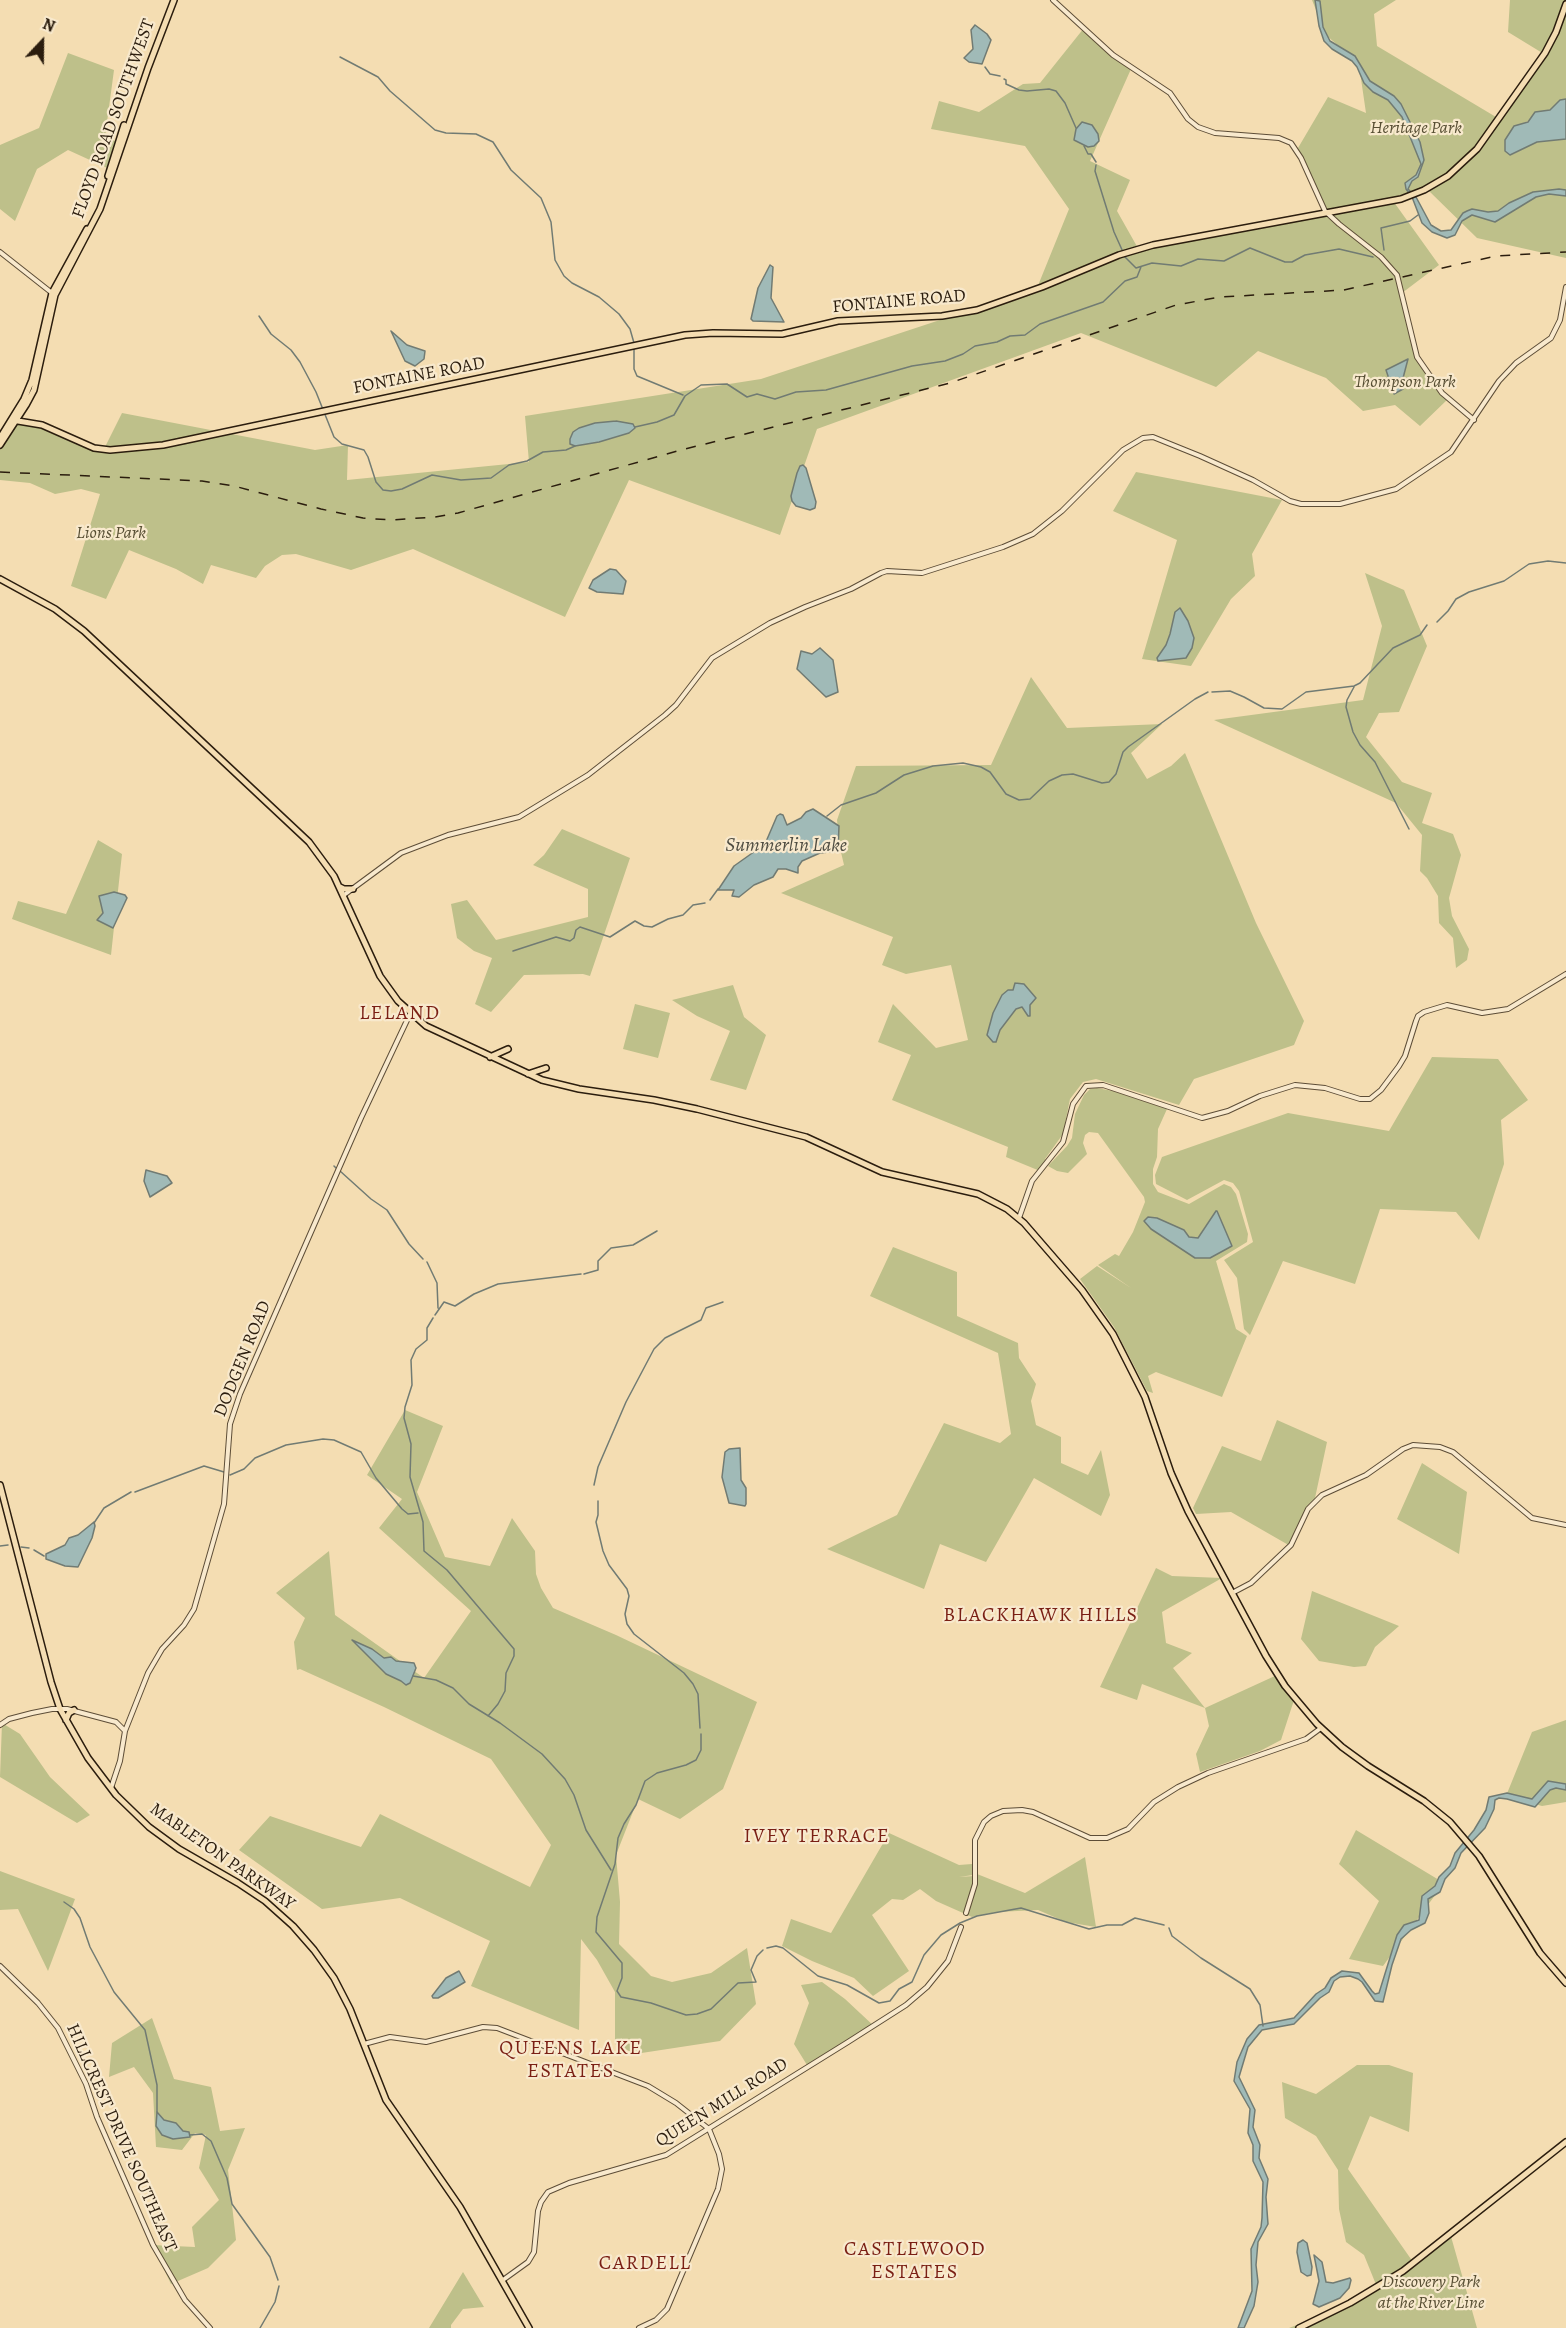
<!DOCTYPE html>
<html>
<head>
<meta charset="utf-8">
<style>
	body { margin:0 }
	#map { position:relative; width:1566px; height:2328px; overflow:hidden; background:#f4ddb2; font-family:Alegreya,serif }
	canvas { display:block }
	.north { position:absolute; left:12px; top:12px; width:60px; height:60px; -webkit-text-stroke:4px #f8e9cd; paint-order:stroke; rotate:22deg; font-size:16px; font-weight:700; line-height:24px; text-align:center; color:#2b1d0e }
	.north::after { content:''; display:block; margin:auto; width:21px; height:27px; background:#2b1d0e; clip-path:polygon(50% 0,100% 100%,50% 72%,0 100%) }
</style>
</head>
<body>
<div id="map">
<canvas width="1566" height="2328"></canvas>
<div class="north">N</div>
</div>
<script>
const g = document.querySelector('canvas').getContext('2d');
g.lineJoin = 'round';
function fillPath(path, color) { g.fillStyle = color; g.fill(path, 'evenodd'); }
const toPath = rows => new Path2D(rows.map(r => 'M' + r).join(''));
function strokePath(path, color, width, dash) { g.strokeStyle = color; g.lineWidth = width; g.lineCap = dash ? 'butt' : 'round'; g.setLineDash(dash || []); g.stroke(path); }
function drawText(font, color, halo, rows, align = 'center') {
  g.font = font + ' Alegreya,serif'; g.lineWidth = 4.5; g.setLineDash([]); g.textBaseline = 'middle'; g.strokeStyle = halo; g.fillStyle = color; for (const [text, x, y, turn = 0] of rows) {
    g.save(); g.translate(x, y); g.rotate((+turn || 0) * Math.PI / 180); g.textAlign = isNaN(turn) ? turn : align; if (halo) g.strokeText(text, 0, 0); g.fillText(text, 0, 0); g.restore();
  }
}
fillPath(toPath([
	[1312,0,1396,0,1374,14,1377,46,1496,117,1513,100,1544,54,1508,32,1510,0,1566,0,1566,99,1560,100,1550,110,1536,112,1528,121,1521,124,1513,154,1537,142,1566,139,1566,258,1477,238,1429,191,1433,180,1423,188,1391,198,1439,265,1402,293,1415,354,1448,399,1420,426,1395,405,1363,411,1326,378,1258,351,1216,387,1081,333,817,429,780,535,629,480,565,617,413,549,351,570,296,554,282,555,265,566,256,578,211,565,203,584,176,569,129,550,106,599,71,586,100,494,81,489,55,494,30,483,0,480,0,446,16,421,27,421,104,449,122,413,315,450,348,445,347,480,529,462,525,416,761,379,1037,288,1069,209,1025,146,931,129,939,101,979,112,1023,84,1040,83,1084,28,1131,69,1090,161,1130,180,1117,211,1139,250,1329,215,1298,148,1328,97,1366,113,1360,72,1350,56,1326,35],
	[68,53,114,70,105,137,123,144,114,171,68,150,37,169,15,221,0,209,0,145,39,128],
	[1136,472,1282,500,1252,554,1255,576,1231,599,1191,666,1142,659,1177,540,1113,511],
	[1365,573,1404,590,1427,646,1399,712,1379,713,1366,737,1402,782,1432,793,1422,823,1453,834,1461,855,1449,898,1452,916,1469,949,1467,960,1456,968,1453,938,1439,923,1438,896,1427,878,1420,871,1422,835,1396,803,1214,720,1363,700,1382,626],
	[1031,677,1067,728,1162,724,1131,753,1147,779,1171,766,1185,753,1256,923,1304,1021,1294,1045,1194,1079,1179,1105,1096,1079,1083,1082,1070,1099,1063,1134,1045,1159,1047,1162,1040,1171,1006,1157,1008,1147,892,1100,911,1055,878,1042,893,1004,936,1048,968,1040,951,965,906,974,882,965,893,937,781,893,844,865,840,848,837,820,856,766,991,765],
	[562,829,630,858,590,976,583,974,524,975,491,1012,475,1004,492,958,474,951,457,938,451,904,467,900,496,940,588,917,588,889,533,865,544,855],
	[98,840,122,854,111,955,12,919,18,901,66,914],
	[733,985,744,1017,766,1035,746,1090,710,1080,730,1031,697,1016,672,1000],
	[635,1004,670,1013,658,1058,623,1049],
	[1432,1057,1498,1059,1528,1100,1501,1120,1504,1164,1479,1240,1456,1212,1380,1209,1355,1284,1283,1261,1250,1335,1244,1329,1237,1278,1224,1260,1253,1242,1239,1191,1233,1183,1224,1180,1187,1200,1156,1184,1155,1175,1162,1157,1288,1113,1389,1131],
	[1097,1088,1113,1091,1167,1109,1158,1129,1157,1157,1153,1169,1153,1184,1158,1192,1189,1204,1224,1184,1231,1187,1236,1194,1248,1234,1247,1242,1216,1261,1236,1329,1247,1336,1222,1397,1156,1372,1148,1376,1153,1393,1147,1391,1114,1327,1080,1279,1097,1266,1131,1288,1098,1265,1115,1254,1119,1256,1133,1232,1145,1202,1144,1197,1098,1133,1089,1132,1085,1135,1083,1143,1087,1154,1068,1173,1057,1171,1048,1166,1067,1146,1072,1138,1075,1114,1084,1095,1090,1089],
	[893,1247,957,1272,957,1316,1018,1343,1019,1358,1036,1384,1031,1401,1036,1425,1061,1437,1061,1463,1088,1475,1101,1450,1110,1495,1101,1516,1034,1478,986,1562,940,1544,924,1589,827,1549,897,1515,944,1423,1000,1443,1011,1434,998,1353,870,1296],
	[405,1410,443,1426,417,1492,445,1557,490,1566,512,1518,535,1551,536,1574,541,1588,553,1608,616,1635,757,1702,723,1789,680,1819,638,1799,616,1855,620,1902,619,1944,651,1976,672,1982,711,1973,747,1948,756,2004,720,2041,635,2054,615,2044,615,1992,597,1960,581,1939,579,2030,471,1986,490,1941,400,1898,322,1909,239,1850,270,1816,361,1847,380,1814,530,1887,551,1845,491,1759,384,1707,300,1669,297,1670,294,1642,305,1618,276,1593,329,1551,335,1615,424,1678,471,1611,379,1528,402,1499,367,1475],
	[1277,1420,1327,1442,1315,1498,1292,1547,1231,1512,1196,1514,1193,1508,1222,1446,1261,1461],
	[1422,1463,1467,1492,1459,1554,1397,1519],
	[1156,1568,1172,1576,1222,1578,1162,1612,1166,1643,1192,1653,1173,1668,1205,1708,1277,1675,1295,1697,1281,1740,1260,1751,1200,1772,1196,1754,1209,1726,1205,1708,1142,1684,1137,1700,1100,1687],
	[1312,1591,1399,1626,1375,1647,1366,1666,1354,1667,1319,1661,1301,1639],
	[1566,1720,1566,1802,1542,1806,1506,1796,1532,1732],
	[2,1723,20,1734,50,1777,90,1815,77,1823,0,1777],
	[1356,1830,1444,1883,1383,1966,1349,1959,1379,1901,1339,1864],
	[889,1833,959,1865,972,1864,973,1875,959,1877,974,1876,977,1874,1025,1893,1085,1857,1096,1927,1066,1922,1038,1910,997,1912,972,1917,936,1901,920,1889,903,1900,892,1899,872,1915,909,1971,873,1996,854,1978,812,1961,782,1946,791,1919,831,1933],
	[0,1871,75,1899,48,1971,18,1909,0,1910],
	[822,1982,845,1999,875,2027,807,2065,794,2044,809,2003,801,1985],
	[152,2018,174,2079,211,2087,220,2131,245,2128,228,2170,236,2240,208,2268,171,2284,152,2245,195,2247,192,2227,219,2200,199,2168,206,2135,195,2133,182,2150,156,2147,153,2093,134,2067,109,2077,112,2043],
	[1357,2065,1389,2065,1413,2073,1409,2132,1370,2116,1348,2169,1413,2262,1450,2233,1477,2328,1289,2328,1312,2319,1377,2287,1364,2255,1346,2242,1339,2209,1338,2170,1316,2136,1285,2118,1282,2082,1316,2094],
	[463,2272,484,2307,463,2309,451,2325,451,2328,429,2328]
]), '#bec08a');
const water = toPath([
	[1315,0,1320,1,1323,27,1330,41,1355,56,1370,81,1394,96,1401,104,1420,142,1424,160,1418,177,1412,181,1408,189,1416,197,1431,225,1441,231,1451,230,1463,213,1467,211,1472,209,1488,212,1498,211,1509,203,1533,192,1559,189,1566,190,1566,196,1549,194,1536,197,1495,222,1472,215,1462,221,1455,235,1447,238,1432,232,1422,223,1412,197,1406,189,1405,183,1416,175,1421,164,1402,117,1388,100,1373,92,1364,83,1357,67,1352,61,1332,49,1324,41,1319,26,1315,0],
	[975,25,987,34,991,40,982,64,969,62,964,58,973,49,971,30,975,25],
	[1566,99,1566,139,1537,142,1510,155,1505,151,1505,140,1514,126,1528,122,1535,112,1550,110,1560,100,1566,99],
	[1082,122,1092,125,1098,134,1099,141,1094,146,1088,147,1074,140,1076,129,1082,122],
	[770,265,773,267,771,298,784,322,753,321,751,319,758,288,770,265],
	[391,331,407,345,425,351,424,359,415,366,405,361,391,331],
	[1408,359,1402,382,1403,389,1394,394,1386,370,1408,359],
	[616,421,633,424,635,428,629,433,599,442,575,446,570,444,570,439,573,432,579,428,595,423,616,421],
	[803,465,806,468,816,502,815,508,810,510,796,506,792,501,791,496,797,473,800,466,803,465],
	[610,569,616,570,626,581,623,594,597,592,589,588,593,580,610,569],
	[1180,608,1188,621,1194,638,1192,648,1186,658,1158,661,1157,658,1166,645,1170,634,1175,612,1180,608],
	[820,648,833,660,838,692,826,697,797,669,801,651,812,654,820,648],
	[813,809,839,826,838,851,820,853,802,861,798,867,798,873,786,869,778,869,773,877,754,885,739,897,732,896,734,890,718,890,734,866,765,844,777,816,780,814,783,815,787,825,801,818,806,812,813,809],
	[114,892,125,895,127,898,113,928,97,920,103,913,99,896,114,892],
	[1015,983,1024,984,1036,998,1030,1005,1030,1016,1028,1016,1022,1007,1016,1009,1000,1030,996,1042,993,1042,987,1035,993,1013,1002,995,1008,990,1013,990,1015,983],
	[146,1170,167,1176,172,1183,150,1197,144,1181,146,1170],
	[1216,1211,1217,1211,1232,1246,1210,1258,1195,1258,1151,1229,1144,1221,1148,1217,1157,1218,1184,1230,1189,1237,1198,1238,1216,1211],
	[740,1448,741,1480,746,1488,746,1504,745,1506,729,1503,722,1477,725,1452,729,1449,740,1448],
	[94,1522,95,1526,92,1538,78,1567,65,1566,46,1559,46,1554,65,1545,69,1538,78,1535,94,1522],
	[352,1640,372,1649,384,1658,391,1657,396,1661,414,1663,416,1668,410,1683,406,1685,401,1681,386,1674,352,1640],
	[1548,1781,1566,1784,1566,1790,1556,1788,1550,1790,1535,1807,1507,1799,1499,1798,1495,1800,1494,1809,1485,1828,1461,1853,1455,1868,1445,1879,1440,1892,1428,1899,1429,1913,1425,1923,1411,1930,1401,1939,1392,1965,1383,2002,1375,2001,1362,1982,1358,1979,1350,1976,1340,1977,1334,1981,1329,1992,1320,1998,1294,2024,1262,2030,1248,2047,1239,2077,1255,2110,1253,2127,1260,2145,1259,2158,1268,2179,1266,2197,1268,2224,1258,2242,1256,2265,1258,2282,1254,2306,1244,2328,1238,2328,1252,2291,1251,2249,1261,2227,1262,2218,1263,2182,1253,2161,1253,2145,1248,2133,1250,2109,1234,2081,1237,2062,1247,2039,1259,2025,1294,2018,1316,1994,1325,1988,1331,1978,1342,1971,1359,1973,1372,1991,1375,1994,1379,1993,1397,1935,1404,1925,1419,1920,1422,1896,1435,1886,1439,1877,1450,1866,1455,1853,1474,1830,1486,1810,1489,1797,1507,1793,1532,1799,1548,1781],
	[459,1971,465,1982,438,1998,433,1998,432,1996,446,1978,459,1971],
	[157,2112,164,2120,176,2123,183,2131,189,2132,190,2137,173,2139,162,2135,156,2126,157,2112],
	[1303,2240,1307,2243,1312,2267,1311,2275,1307,2276,1301,2272,1297,2252,1298,2243,1303,2240],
	[1314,2255,1322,2262,1326,2282,1333,2283,1350,2278,1351,2280,1349,2288,1340,2298,1319,2307,1313,2304,1319,2281,1314,2255]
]);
fillPath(water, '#a0bab7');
strokePath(water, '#717b73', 1.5);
strokePath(toPath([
	[340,57,378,77,390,91,435,130,446,133,476,134,493,142,511,170,541,198,551,222,555,260,564,276,572,283,599,297,619,314,630,329,634,343],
	[985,67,990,74,1000,76],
	[1004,79,1006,80,1006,84,1019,90,1027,91,1049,89,1056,91,1065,103,1076,128],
	[1084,146,1088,154,1091,154,1096,162],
	[1096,165,1095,171,1114,232,1123,252],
	[1384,250,1381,228,1410,221,1418,215],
	[1124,256,1136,268,1152,263,1181,266,1198,259,1224,261,1250,248,1285,262,1292,262,1305,255,1339,249,1373,257],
	[259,316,271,334,291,350,300,362,316,392,334,437,342,444,364,450,368,457,376,482,383,490,391,491,402,489,432,475,461,480,491,478,509,465,527,461,543,452,566,450,575,446],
	[634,348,634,369,637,376,683,395],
	[635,427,657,422,674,415,685,396,701,385,727,384,747,397,757,394,775,399,796,392,826,390,912,366,945,361,963,354,975,346,997,342,1010,336,1025,335,1040,324,1103,302,1125,281,1137,277,1141,267],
	[1437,622,1448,611,1456,599,1469,592,1504,581,1529,564,1548,561,1566,563],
	[1354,687,1347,700,1346,707,1353,732,1360,745,1375,762,1409,829],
	[1212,692,1230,691,1244,697,1264,708,1282,709,1306,692,1354,686,1360,683,1393,648,1420,635,1427,625],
	[827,816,841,805,876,793,904,775,933,766,963,763,981,767,990,772,1006,794,1019,800,1030,799,1049,781,1062,775,1073,774,1102,783,1109,782,1116,774,1123,752,1128,747,1195,699,1208,692],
	[710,900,718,889],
	[513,951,556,937,570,941,574,938,576,930,580,927,610,937,635,921,644,926,652,927,668,919,683,915,693,905,705,903],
	[334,1166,336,1168],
	[340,1171,371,1199,387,1210,409,1244,423,1259],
	[427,1262,437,1283,438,1308],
	[584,1274,598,1270,598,1261,611,1248,633,1245,657,1231],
	[435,1315,444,1302,455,1306,474,1294,498,1284,581,1274],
	[433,1318,427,1328,427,1340,416,1349,411,1360,412,1385,405,1407,404,1418,411,1444,410,1477,423,1522,424,1551,447,1570,514,1649,514,1656,506,1673,505,1691,498,1704,488,1716],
	[230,1475,244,1469,255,1458,286,1445,323,1439,334,1440,361,1452,376,1478,402,1509,408,1514,418,1513],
	[594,1485,598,1467,626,1402,654,1349,665,1338,701,1320,706,1308,723,1302],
	[135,1492,204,1466,224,1472],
	[598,1501,598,1515,596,1522,603,1551,609,1565,627,1589,629,1596,625,1614,627,1624,634,1634,684,1673,693,1684,698,1694,700,1728],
	[94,1523,104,1508,131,1492],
	[0,1546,8,1545],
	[21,1547,29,1548],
	[34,1550,44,1556],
	[413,1676,436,1680,453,1688,469,1704,500,1723,542,1754,565,1779,574,1795,586,1830,611,1870],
	[701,1734,701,1750,696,1760,686,1765,657,1773,645,1781,636,1805,624,1824,618,1838,615,1864,597,1917,596,1932,622,1963,622,1978,617,1991,621,1997,651,2003,686,2015,697,2014,711,2009,738,1983,756,1982,751,1970,757,1956,763,1950],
	[64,1902,74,1909,80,1918,90,1947,114,1992,145,2030,157,2085,157,2112],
	[1169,1928,1172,1936,1201,1958,1250,1989,1260,2005,1263,2026],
	[767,1948,776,1946,783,1948,818,1976,847,1985,879,2003,890,2001,899,1989,912,1982,924,1955,941,1935,960,1923,977,1916,1021,1908,1089,1929,1107,1925,1122,1925,1135,1918,1164,1925],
	[190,2135,202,2134,211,2141,227,2178,232,2204,270,2257,278,2280],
	[260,2328,275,2302,279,2286]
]), '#717b73', 1.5);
const minor = toPath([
	[1053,0,1113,55,1170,93,1188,119,1198,127,1215,133,1279,138,1291,143,1301,158,1325,211,1339,224,1381,257,1397,275,1417,357,1442,393,1474,420],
	[0,252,52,293],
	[344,895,401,853,448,835,519,817,588,775,665,715,676,705,712,658,770,623,805,607,851,589,881,573,887,571,922,573,1003,547,1033,534,1062,511,1123,450,1143,438,1153,437,1200,456,1253,480,1290,501,1301,504,1340,504,1396,489,1451,452,1499,381,1516,363,1551,338,1560,320,1566,287],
	[1019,1218,1032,1181,1063,1142,1073,1104,1086,1086,1103,1085,1202,1118,1228,1111,1260,1096,1295,1085,1325,1088,1360,1099,1370,1099,1381,1090,1399,1066,1405,1056,1416,1021,1418,1016,1424,1012,1447,1005,1482,1013,1508,1009,1566,974],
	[1232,1593,1251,1583,1291,1545,1308,1509,1322,1495,1366,1475,1403,1449,1413,1445,1440,1447,1453,1452,1532,1518,1566,1525],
	[0,1725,9,1719,32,1713,52,1709,67,1709,116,1722,124,1730],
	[111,1788,120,1761,125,1731,148,1673,162,1649,184,1625,194,1609,224,1504,230,1424,240,1394,361,1118,410,1014],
	[966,1913,975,1884,975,1840,984,1822,991,1816,1003,1811,1022,1810,1033,1812,1090,1838,1107,1838,1128,1829,1154,1802,1178,1787,1208,1773,1306,1739,1321,1728],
	[0,1966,38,2003,58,2028,86,2084,97,2117,153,2245,185,2300,210,2328],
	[364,2044,390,2037,426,2042,483,2027,497,2028,648,2086,676,2103,709,2129,719,2154,722,2169,718,2189,667,2309,656,2320,639,2328],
	[503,2280,528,2262,534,2252,538,2211,541,2202,548,2192,569,2183,666,2155,848,2042,906,2005,927,1987,948,1961,961,1927]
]);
const major = toPath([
	[108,176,124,125],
	[12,420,42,425,94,448,110,450,163,445,685,335,713,333,782,334,838,321,942,316,977,310,1042,287,1119,255,1153,245,1401,199,1424,190,1448,176,1477,149,1545,53,1556,32,1566,4],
	[0,438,24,399,32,380,52,293,87,229],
	[0,445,26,405,34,390,55,295,100,209,148,68,174,0],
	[0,579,55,609,84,631,309,842,334,876,380,976,398,1001,426,1026,542,1080,579,1089,654,1100,697,1109,806,1137,882,1172,978,1194,1007,1209,1024,1223,1082,1290,1113,1334,1145,1397,1171,1473,1188,1511,1266,1656,1285,1686,1317,1724,1342,1747,1368,1766,1424,1801,1450,1822,1479,1856,1540,1953,1566,1983],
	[340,887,344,889,353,889],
	[490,1057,508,1049],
	[528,1074,546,1068],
	[0,1485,51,1682,60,1709,88,1758,116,1795,149,1827,179,1849,238,1883,265,1901,293,1926,314,1950,334,1978,350,2009,386,2100,460,2207,529,2328],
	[66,1720,69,1713,74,1710],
	[1299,2328,1350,2303,1403,2271,1566,2142]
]);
strokePath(minor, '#5d4d37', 6);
strokePath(major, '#2b1d0e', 8);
strokePath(minor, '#f8e9cd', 4);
strokePath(major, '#f4ddb2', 5);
strokePath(toPath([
	[0,472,202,481,234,486,321,509,363,518,391,520,435,517,458,513,681,450,950,383,1176,305,1220,297,1344,290,1496,256,1566,252]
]), '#2b1d0e', 1.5, [10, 10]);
drawText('18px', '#2b1d0e', '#f8e9cd', [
	["FLOYD ROAD SOUTHWEST",114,119,-70],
	["FONTAINE ROAD",899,302,-5],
	["FONTAINE ROAD",419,376,-11],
	["DODGEN ROAD",243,1359,-68],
	["MABLETON PARKWAY",222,1857,35],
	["QUEEN MILL ROAD",722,2103,-32],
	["HILLCREST DRIVE SOUTHEAST",121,2138,66]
]);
drawText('italic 18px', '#574e33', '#f8e9cd', [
	["Heritage Park",1416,129],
	["Thompson Park",1405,383],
	["Lions Park",111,534],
	["Discovery Park",1431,2283],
	["at the River Line",1431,2304]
]);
drawText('italic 20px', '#4e4c41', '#f8e9cd', [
	["Summerlin Lake",786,846]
]);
g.letterSpacing = '1.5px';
drawText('20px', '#7a1f14', '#f8e9cd', [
	["LELAND",400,1014],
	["BLACKHAWK HILLS",1041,1616],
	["IVEY TERRACE",817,1837],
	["QUEENS LAKE",571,2049],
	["ESTATES",571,2072],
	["CASTLEWOOD",915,2250],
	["ESTATES",915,2273],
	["CARDELL",645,2264]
]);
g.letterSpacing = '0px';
</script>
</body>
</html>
